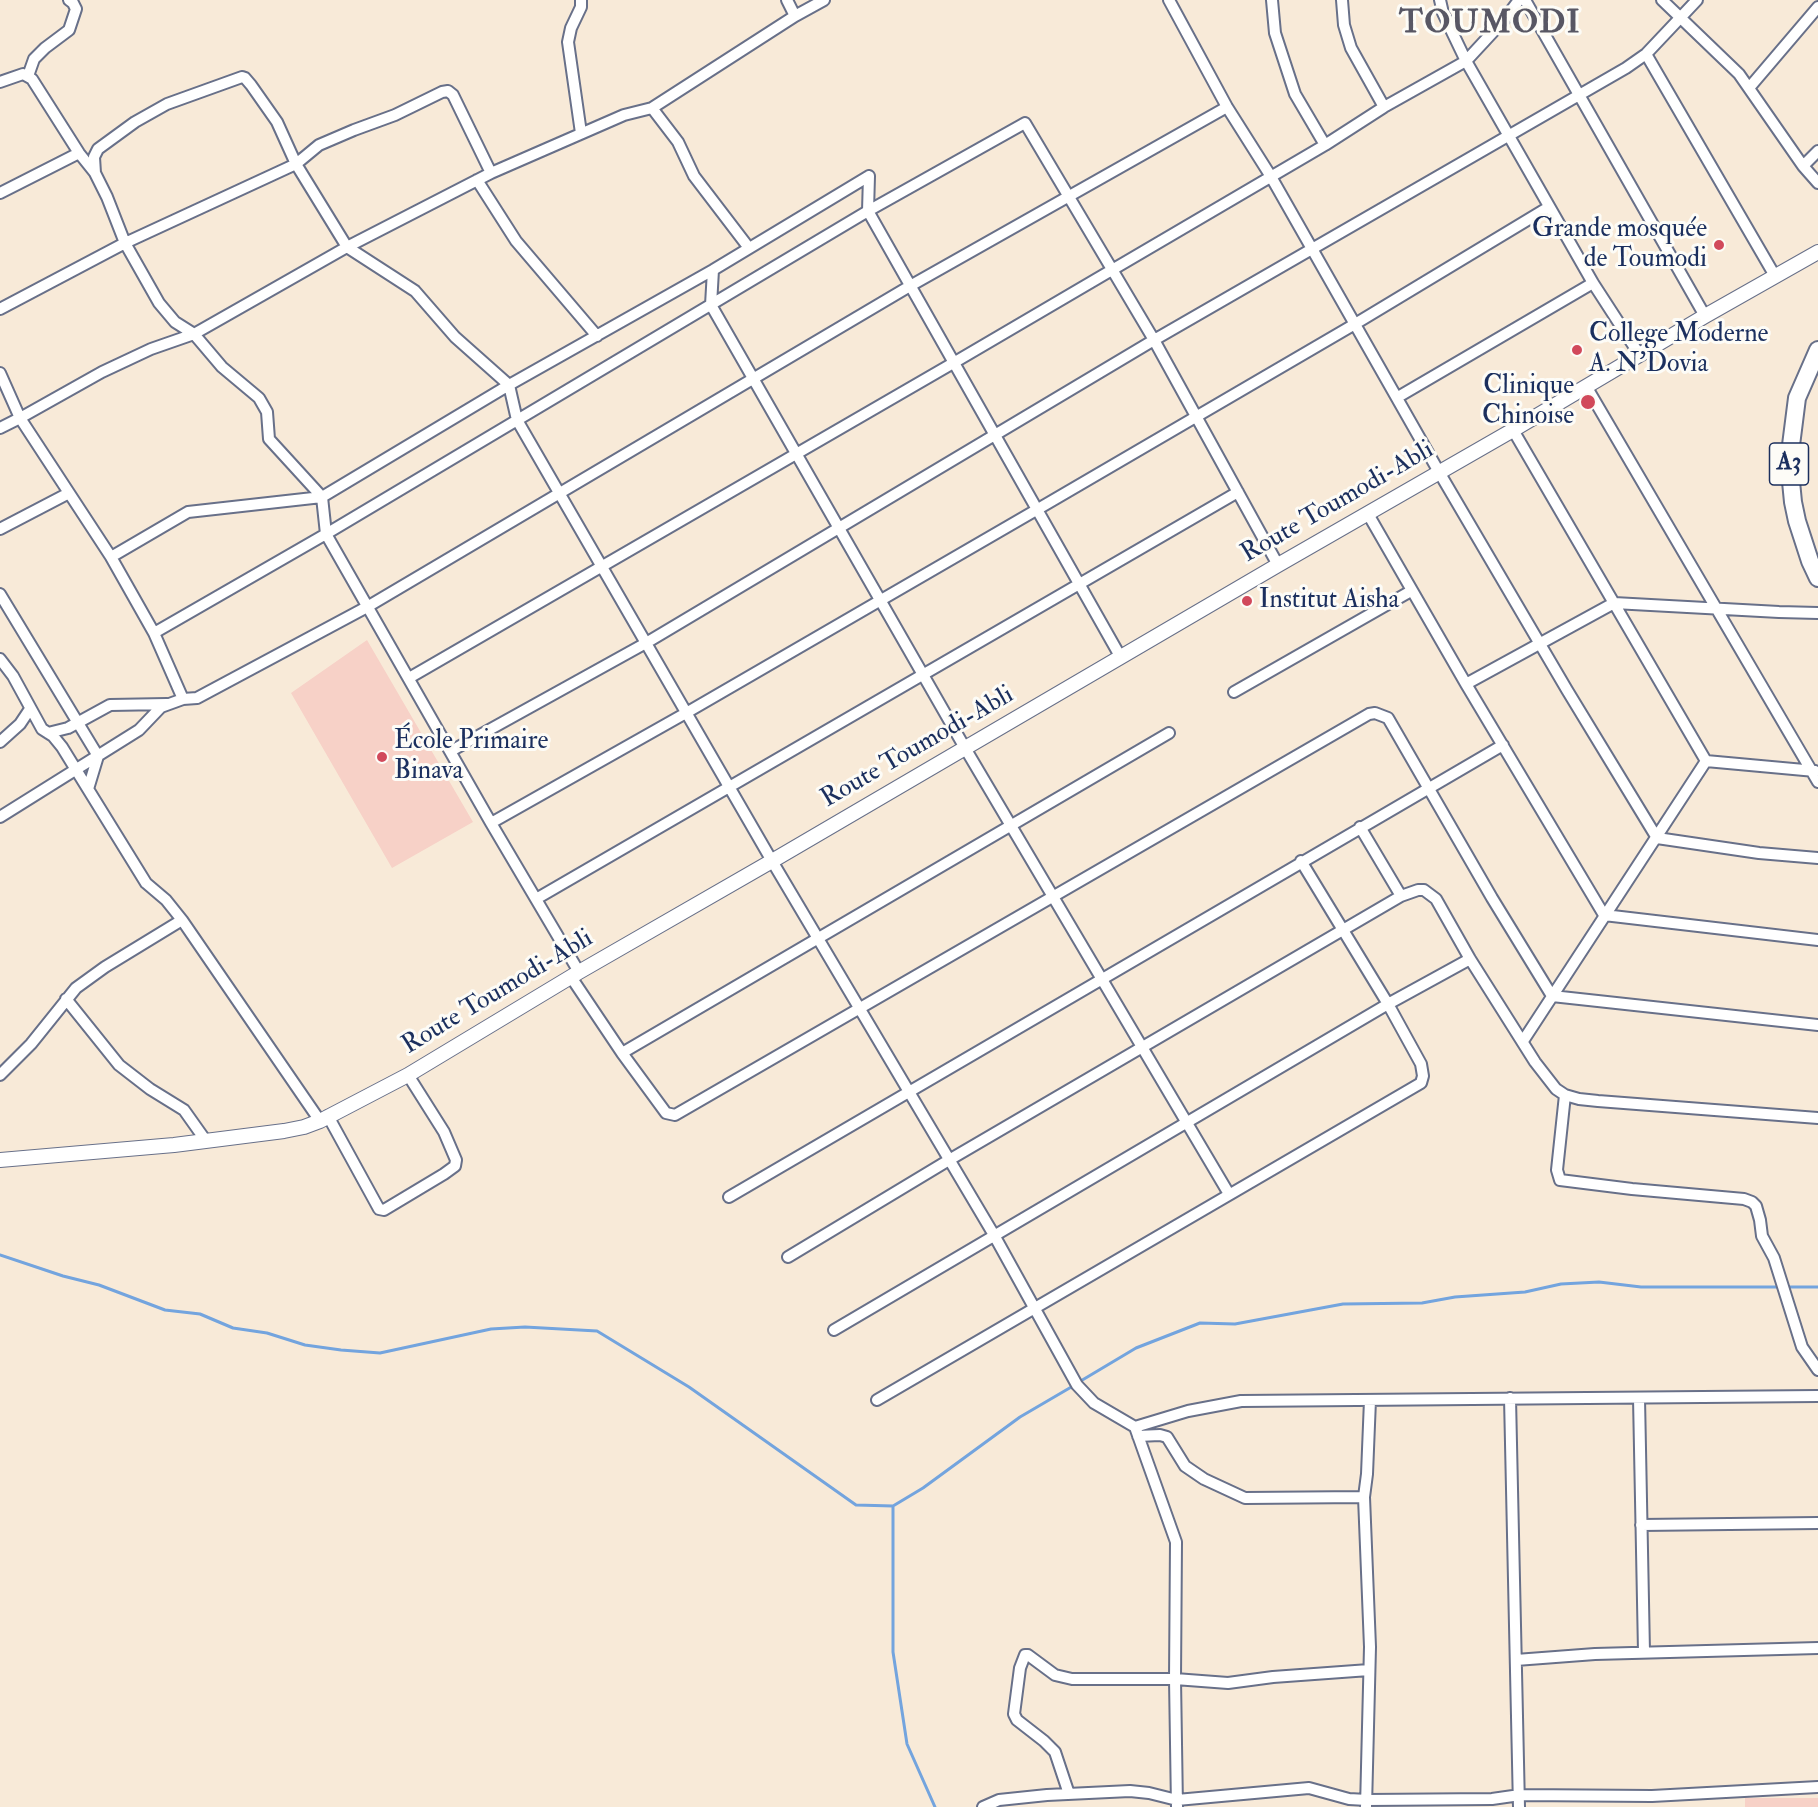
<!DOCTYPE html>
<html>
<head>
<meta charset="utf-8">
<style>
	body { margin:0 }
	canvas { display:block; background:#f8ead8 }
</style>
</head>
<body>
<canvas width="1818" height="1807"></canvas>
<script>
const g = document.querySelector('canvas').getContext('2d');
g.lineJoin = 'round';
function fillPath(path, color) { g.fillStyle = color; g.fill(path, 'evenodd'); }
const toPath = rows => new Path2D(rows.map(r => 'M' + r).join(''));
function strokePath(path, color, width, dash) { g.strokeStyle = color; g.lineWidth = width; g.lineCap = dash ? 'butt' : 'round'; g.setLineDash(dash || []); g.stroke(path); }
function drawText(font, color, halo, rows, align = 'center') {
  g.font = font + ' "IM FELL Double Pica",serif'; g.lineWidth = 6; g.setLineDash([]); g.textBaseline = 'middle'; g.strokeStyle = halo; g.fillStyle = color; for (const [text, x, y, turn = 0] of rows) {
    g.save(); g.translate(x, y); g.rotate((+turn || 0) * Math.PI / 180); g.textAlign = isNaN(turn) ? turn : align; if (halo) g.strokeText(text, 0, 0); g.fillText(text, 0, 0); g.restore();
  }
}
fillPath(toPath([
	[367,640,473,822,392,868,291,693],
	[1745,1798,1818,1798,1818,1807,1745,1807]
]), '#f7d1c7');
strokePath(toPath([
	[0,1255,63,1276,99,1285,165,1310,200,1314,233,1328,267,1333,305,1345,341,1350,380,1353,491,1329,525,1327,597,1331,689,1387,856,1505,893,1506,923,1488,1020,1417,1073,1386],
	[1787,1287,1818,1287],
	[1079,1382,1136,1348,1200,1323,1235,1324,1343,1304,1422,1303,1455,1297,1525,1292,1561,1284,1599,1282,1641,1287,1780,1287],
	[893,1506,893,1652,907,1744,935,1807]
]), '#73a4de', 3);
const minor = toPath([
	[581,0,581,7,571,28,568,42,581,133],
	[787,0,795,16],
	[1169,0,1227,107,1270,175,1439,472,1567,690,1657,838,1759,853,1818,858],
	[1272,0,1275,33,1295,94,1325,145],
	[1342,0,1344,25,1351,48,1384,107],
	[1440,0,1443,13,1466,61,1593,283,1639,354],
	[1525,0,1705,316],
	[1662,0,1739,74,1803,166,1818,183],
	[1646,54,1775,276],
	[28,76,34,59,45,48,69,30,76,9,73,3,69,0],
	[0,82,23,74,32,79,79,153,95,173,107,197,125,243,0,309],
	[1749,88,1818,7],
	[652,108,678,142,694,176,749,248],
	[1803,166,1818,151],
	[95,173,94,157,98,149,135,122,167,104,242,77,245,78,251,85,277,122,296,164,319,145,354,130,395,115,442,92,448,91,453,95,491,173],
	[869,176,868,211,1120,656],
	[477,180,516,241,597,336],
	[0,193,79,153],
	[713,270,711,305,965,748,1229,1194],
	[0,373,20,418,102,372,151,349,194,334,347,247,491,173,624,115,652,108,795,16,824,0],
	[1586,386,1818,782],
	[1398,397,1593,283],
	[0,428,20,418,111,557,154,633,183,699,161,707,139,730,0,817],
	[1513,430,1706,761],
	[1368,514,1466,684,1604,915,1818,940],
	[0,529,69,493],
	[111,557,188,512,322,497,509,385,713,270,869,176],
	[0,594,98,756,88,789],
	[154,633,326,534,868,211,1025,123,1154,340,1278,565],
	[0,659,13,676,42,729,53,736,62,747,146,883,166,900,182,920,320,1121],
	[409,678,955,362,1325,145,1384,107,1466,61,1504,20,1519,0],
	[1466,684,1614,603,1779,612,1818,613],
	[1234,692,1411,591],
	[183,699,197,698,367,607,910,286,1227,107],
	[48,733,68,728,110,705,167,704],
	[0,742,20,724,30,709],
	[451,751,646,643,1154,340,1626,68,1646,54,1697,0],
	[1706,761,1815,771],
	[491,823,686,713,1038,509,1355,324,1549,207],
	[1360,827,1401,896],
	[536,899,1238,492],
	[579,972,491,823,326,534,322,497,269,439,267,412,259,398,222,367,194,334,175,322,159,303,125,243,296,164,347,247,415,291,455,337,509,385,517,420,772,861,994,1235,1077,1385,1094,1403,1135,1427,1176,1542,1175,1679,1177,1807],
	[571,977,622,1053,666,1113,675,1115,1369,714,1375,713,1388,718,1492,898,1552,996,1818,1025],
	[66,999,119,1065,150,1089,184,1110,206,1141],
	[1523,1041,1706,761],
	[622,1053,1169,733],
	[0,1075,31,1044,76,988,105,967,182,920],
	[1565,1095,1557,1170,1560,1180,1632,1189,1744,1199,1752,1202,1756,1206,1760,1220,1762,1236,1774,1258,1802,1347,1818,1370],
	[328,1116,379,1209,384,1210,444,1174,455,1166,456,1160,444,1132,408,1075],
	[729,1197,1503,745],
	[788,1257,949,1160,1401,896,1418,890,1424,890,1436,899,1470,959,1535,1062,1556,1089,1565,1095,1579,1099,1598,1101,1818,1118],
	[834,1330,1388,1004,1470,959],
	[1510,1398,1519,1807],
	[1639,1398,1644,1652],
	[877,1400,1421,1083,1423,1076,1421,1064,1388,1004,1301,861],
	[1135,1427,1188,1411,1241,1401,1818,1396],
	[1138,1436,1160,1435,1167,1437,1185,1466,1204,1479,1245,1498,1364,1497],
	[1641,1525,1818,1523],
	[1516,1660,1595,1654,1818,1648],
	[1069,1794,1055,1752,1044,1741,1017,1720,1014,1714,1020,1668,1025,1655,1028,1655,1055,1675,1072,1679,1175,1679,1228,1683,1273,1677,1369,1670],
	[983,1807,999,1800,1047,1795,1130,1791,1149,1793,1177,1800,1309,1788,1349,1799,1367,1800,1492,1799,1520,1795,1652,1796,1818,1787],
	[1366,1807,1370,1647,1364,1497,1367,1474,1370,1400]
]);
const tertiary = toPath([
	[0,1160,174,1145,284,1131,304,1127,320,1121,408,1075,579,972,772,861,1278,565,1513,430,1705,316,1818,252]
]);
const primary = toPath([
	[1818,350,1797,398,1789,461,1793,502,1797,521,1810,561,1818,578]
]);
strokePath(minor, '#687089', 14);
strokePath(tertiary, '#687089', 16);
strokePath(primary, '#687089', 20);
strokePath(minor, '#fff', 10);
strokePath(tertiary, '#fff', 14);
strokePath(primary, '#fff', 16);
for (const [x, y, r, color] of [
	[1719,245,6,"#d1495b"],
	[1577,350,6,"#d1495b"],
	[1588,402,8,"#d1495b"],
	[1247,601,6,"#d1495b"],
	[382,757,6,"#d1495b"]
]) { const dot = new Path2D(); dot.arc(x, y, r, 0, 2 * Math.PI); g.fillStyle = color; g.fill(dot); strokePath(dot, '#fdfcf7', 2); }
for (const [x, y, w] of [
	[1789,464,39]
]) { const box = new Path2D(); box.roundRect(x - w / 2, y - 21, w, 42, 4.5); g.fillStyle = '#fdfcf7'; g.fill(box); strokePath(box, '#1b2f5e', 1.5); }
drawText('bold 24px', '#1b2f5e', null, [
	["A3",1789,464]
]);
drawText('26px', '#1b2f5e', '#fdfcf7', [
	["Grande mosquée",1707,230,"right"],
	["de Toumodi",1707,260,"right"],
	["College Moderne",1589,335],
	["A. N'Dovia",1589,365],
	["Clinique",1574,387,"right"],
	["Chinoise",1574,417,"right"],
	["Institut Aisha",1259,601],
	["École Primaire",394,742],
	["Binava",394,772]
], 'left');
drawText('26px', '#1b2f5e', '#fdfcf7', [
	["Route Toumodi-Abli",1338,503,-30],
	["Route Toumodi-Abli",918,748,-30],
	["Route Toumodi-Abli",498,993,-31]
]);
g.letterSpacing = '1.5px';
drawText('bold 32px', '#585764', '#fdfcf7', [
	["TOUMODI",1490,25]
]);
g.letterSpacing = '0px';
</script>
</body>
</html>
